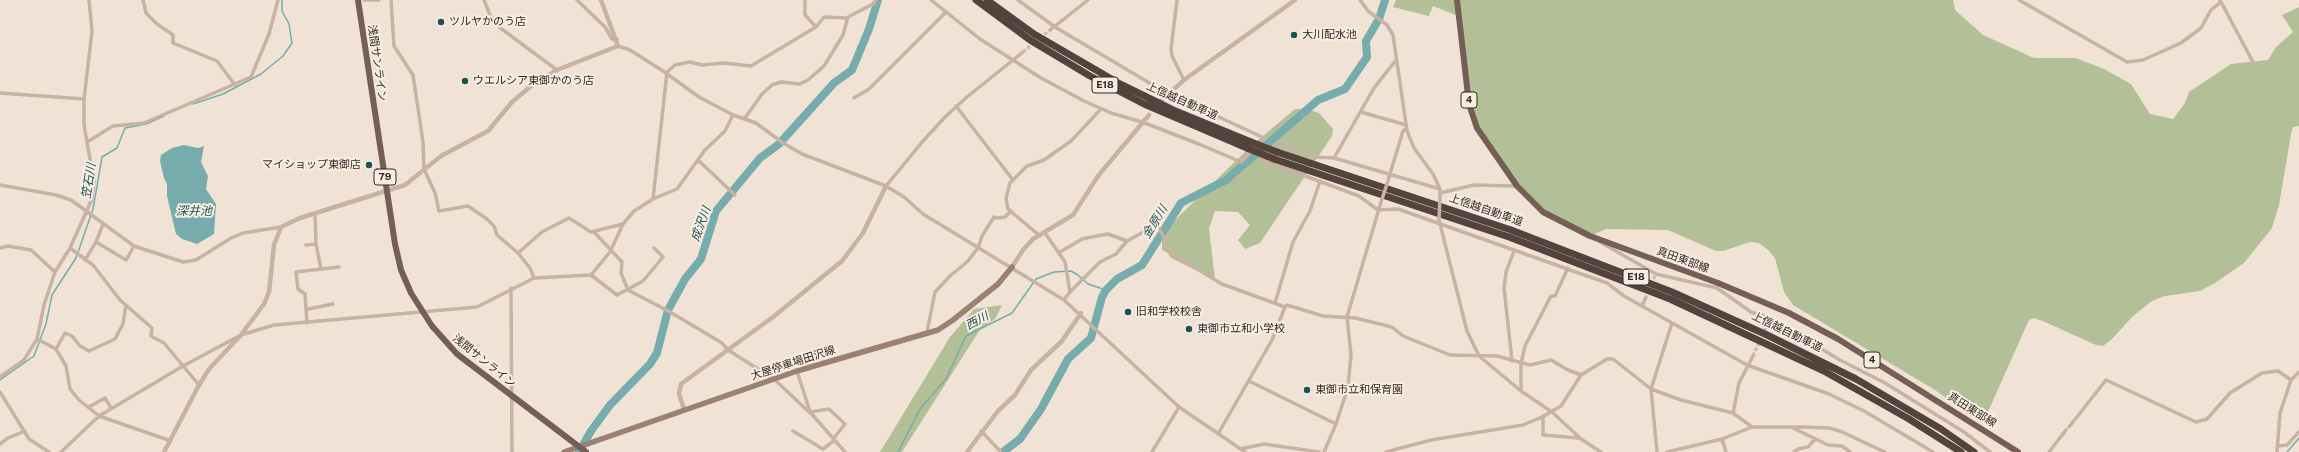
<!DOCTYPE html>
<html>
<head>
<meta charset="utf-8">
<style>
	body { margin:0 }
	canvas { display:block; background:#f0e3d6 }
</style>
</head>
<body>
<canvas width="2299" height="452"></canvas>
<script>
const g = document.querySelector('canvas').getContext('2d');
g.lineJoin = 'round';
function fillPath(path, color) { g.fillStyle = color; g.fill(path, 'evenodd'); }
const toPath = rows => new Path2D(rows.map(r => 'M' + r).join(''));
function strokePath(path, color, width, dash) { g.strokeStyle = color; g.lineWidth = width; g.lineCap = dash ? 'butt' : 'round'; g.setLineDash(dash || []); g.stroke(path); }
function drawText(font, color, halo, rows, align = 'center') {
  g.font = font + ' "Public Sans","Noto Sans JP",sans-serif'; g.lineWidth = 4; g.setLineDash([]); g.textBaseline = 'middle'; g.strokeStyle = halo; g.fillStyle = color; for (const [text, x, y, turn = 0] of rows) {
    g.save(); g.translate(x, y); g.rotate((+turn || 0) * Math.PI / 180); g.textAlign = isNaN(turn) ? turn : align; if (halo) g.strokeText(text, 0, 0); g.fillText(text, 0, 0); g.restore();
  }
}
fillPath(toPath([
	[1396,0,1953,0,1955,10,1983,35,2034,58,2076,58,2104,69,2131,84,2150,114,2173,119,2185,103,2189,92,2231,64,2268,60,2276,47,2293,32,2282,15,2299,7,2299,126,2293,127,2291,134,2279,205,2272,228,2244,263,2215,283,2200,291,2165,296,2152,301,2133,316,2112,339,2103,346,2096,345,2045,322,2034,318,2029,320,1986,416,1980,419,1970,416,1935,390,1793,305,1784,292,1775,258,1768,250,1759,243,1750,242,1723,251,1716,251,1668,230,1606,229,1590,236,1556,220,1517,186,1472,116,1458,16,1433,6,1429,16,1393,7],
	[1295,109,1307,109,1319,113,1333,129,1332,136,1260,243,1245,249,1238,240,1250,225,1238,212,1215,211,1209,229,1215,279,1162,250,1162,239,1173,222,1251,146],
	[1002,305,995,319,981,328,902,452,880,452,950,337,974,309]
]), '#b3bf97');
fillPath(toPath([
	[184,145,198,148,204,146,201,162,208,176,206,189,216,204,214,234,197,244,182,239,176,234,167,196,167,184,164,178,160,161,161,155,172,148]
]), '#76adac');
strokePath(toPath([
	[193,104,223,94,261,74,283,56,292,43,289,24,282,11,282,0],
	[0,380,34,356,46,324,52,295,76,258,93,209,102,157,117,148,125,128,146,124,164,116],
	[898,452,920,409,946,379,966,336,1012,313,1036,279,1054,272,1071,271,1078,275,1088,284,1106,290],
	[2287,452,2299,438]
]), '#76adac', 1.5);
strokePath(toPath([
	[579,452,591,431,610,405,650,364,657,353,668,310,685,279,701,259,716,211,760,158,779,144,834,83,852,70,869,29,878,0],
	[1003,452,1020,439,1041,409,1068,359,1091,338,1102,297,1106,290,1117,279,1142,265,1181,203,1226,180,1318,100,1345,89,1367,57,1366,41,1379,19,1385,0]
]), '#76adac', 8);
strokePath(toPath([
	[1040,38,1050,30],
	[1023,52,1035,42],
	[1651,284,1656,274],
	[1753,356,1770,318]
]), '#cabeb3', 3.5, [3.5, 2]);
strokePath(toPath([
	[143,0,146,13,157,24,173,35,173,43,217,61,235,85],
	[364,0,379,0],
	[391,0,394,46,413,75,423,142,424,169,435,193,439,211,468,206,487,219,494,226,497,235,518,253,530,268,534,278],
	[484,0,490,15,499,27,557,70],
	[577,0,605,27,612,39,617,39],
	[805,0,805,15,816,27],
	[931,0,980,39,1041,78,1084,101,1111,113,1142,122,1199,144,1241,162,1253,150],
	[1018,0,1055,27,1163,91,1264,138,1257,145],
	[1177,0,1171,49,1172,56,1184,80],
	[1360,0,1368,11,1387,25,1393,35,1407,131,1414,148,1433,174,1440,189,1440,196],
	[2019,0,2127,62,2143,60,2181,43,2201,28,2211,10,2221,2],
	[2220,0,2254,64],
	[1050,30,1088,0],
	[618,46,630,50,663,71,699,97,733,115,756,123,783,143,802,154,886,186,904,197,923,214,1064,300,1179,407,1245,452],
	[0,93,84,99],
	[854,98,869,89,946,12],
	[956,106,1013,180],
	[1361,112,1406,125],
	[745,118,762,94,772,85,781,82,800,84,808,80,824,66,843,35,848,17,873,4,876,0],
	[87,142,113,126,144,123,251,77,269,34,278,0],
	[1334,158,1374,88,1396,60],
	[698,160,735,195],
	[1389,177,1403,131,1407,128],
	[0,185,56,195,71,200,134,246,183,262,196,260,231,238,243,233,281,227],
	[886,186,923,141,945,117,967,97,1023,52],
	[1440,189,1334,158,1313,157,1279,143,1262,160,1359,196,1378,210,1398,209,1607,283,1624,296,1747,365,1829,394,1864,411,1933,452],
	[1440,193,1474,185,1517,186],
	[653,199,667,72,675,65,690,62,702,65,724,63,751,66,816,27,824,17,847,18],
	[315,213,316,244,321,269],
	[1439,220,1467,331,1479,356,1521,391,1552,412,1581,439,1601,452],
	[594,232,622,262,621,273,628,290,670,312,722,343,728,350,774,379,810,413],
	[1045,233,1065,262,1070,292],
	[1040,236,1008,209,1006,198,1010,183,1027,166,1044,160,1071,141,1101,109],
	[96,242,126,260,134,246],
	[1600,242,1656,274,1717,288,1751,312,1770,318,1840,360,1885,383,1964,432,1990,452],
	[306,245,316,244],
	[0,248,8,246,31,250,55,272],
	[70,248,93,265,120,300,152,328,151,336,164,343,199,385],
	[1060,252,1082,239,1102,235,1108,234,1127,241],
	[518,253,542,232,569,218,591,232,623,224],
	[85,260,96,242,103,224],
	[591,275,610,252,623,224,634,211,653,199,677,189,705,150,725,131,733,115],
	[511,288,512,452],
	[1064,300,1070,292,1100,262,1116,254,1127,241,1154,226,1159,228,1165,240,1171,256,1197,269,1222,284,1285,307,1287,305,1323,316,1355,318,1392,327,1403,336,1450,355,1497,356,1530,365,1551,360,1568,370,1581,375],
	[1275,303,1293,242,1310,211,1320,181],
	[1642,306,1646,297],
	[308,309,333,304],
	[307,323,305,294,298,289,296,272,339,267],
	[927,332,935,292,951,275,967,262,978,248,982,236,994,217,998,218,1005,217,1011,211],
	[37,339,56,349,66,366,70,389,79,400,99,416,171,441],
	[56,349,65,333,72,336,80,346,89,351,115,339,123,324,126,305],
	[1512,361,1504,288,1506,272,1514,251],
	[797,371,810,412],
	[0,377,24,360,37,339,44,305,55,272,70,248,92,199,94,182,84,125,84,99,92,31,89,0],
	[1249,381,1336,424],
	[1521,391,1521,364,1525,346,1551,296,1555,296,1568,268],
	[0,392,29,439,49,452],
	[89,407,105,398,111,408],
	[810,412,829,409,845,424,834,438],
	[810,412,845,452],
	[1733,413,1739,383,1753,356],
	[1543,416,1543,435,1579,438],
	[2069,427,2106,380,2196,422,2207,419,2230,393,2262,373,2278,371,2291,380],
	[1793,428,1828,445,1842,446,1850,452],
	[793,431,823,449,835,440],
	[981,431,1001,452],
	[1218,434,1272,340,1285,307],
	[1722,439,1726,452],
	[0,444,8,438,25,431],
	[2278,446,2287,445,2299,432],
	[1240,449,1264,444,1319,452],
	[61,452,99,416,183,366,241,335,274,325,477,307,534,278,591,275,617,295,643,281,663,257,654,248],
	[1152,452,1179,407],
	[1324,452,1336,424,1348,387,1351,355,1347,317,1381,202],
	[1386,452,1431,440,1523,425,1542,417,1561,406,1581,375,1607,359,1613,359,1651,389,1681,400,1733,413,1752,427],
	[1657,452,1651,389,1672,323],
	[1667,452,1722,439,1752,427,1801,427,1829,428,1840,431,1885,452],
	[1794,452,1798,449,1808,447,1815,439],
	[2049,452,2066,430],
	[2277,452,2280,413,2291,380,2299,372]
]), '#c8b2a3', 3.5);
strokePath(toPath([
	[1162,100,1184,80,1295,0],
	[1012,267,1023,250,1033,239,1073,215,1098,176,1149,115],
	[684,409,679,394,681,384,773,317,842,261,863,233,886,186],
	[164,452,199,385,209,369,241,335,264,304,269,292,274,245,281,227,300,218,405,185,441,156,488,131,512,102,531,86,557,70,618,46,601,0],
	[967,452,998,411,1015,395,1031,370,1062,341,1081,313]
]), '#c8b2a3', 4.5);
strokePath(toPath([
	[564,452,797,371,938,330,953,320,998,284,1012,267]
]), '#9b8074', 5.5);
strokePath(toPath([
	[358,0,395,244,401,270,411,293,432,326,457,354,586,452],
	[1457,0,1469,104,1477,128,1517,186,1543,212,1590,236,1718,283,1789,313,1838,339,2018,452]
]), '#755e56', 6);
strokePath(toPath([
	[976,0,1030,40,1090,76,1144,104,1247,148],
	[987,0,1034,34,1120,84,1173,110,1251,142],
	[1277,152,1511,230,1672,292,1767,335,1856,379,1941,429,1974,452],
	[1274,159,1509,237,1670,299,1824,371,1909,419,1961,452]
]), '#54423c', 7);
strokePath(toPath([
	[1381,202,1389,178],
	[1439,220,1440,196]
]), '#c8b2a3', 3.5);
strokePath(toPath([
	[1251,142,1277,152],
	[1247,148,1274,159]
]), '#54423c', 7);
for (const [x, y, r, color] of [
	[441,22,4,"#1b5353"],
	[1294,35,4,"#1b5353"],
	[465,81,4,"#1b5353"],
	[369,165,4,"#1b5353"],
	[1128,312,4,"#1b5353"],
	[1189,329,4,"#1b5353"],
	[1307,390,4,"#1b5353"]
]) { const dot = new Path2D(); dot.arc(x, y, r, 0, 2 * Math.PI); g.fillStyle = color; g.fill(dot); strokePath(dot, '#f8ede2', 1.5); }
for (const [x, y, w] of [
	[1105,85,26],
	[1469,100,16],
	[385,177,22],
	[1636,277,26],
	[1872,360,16]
]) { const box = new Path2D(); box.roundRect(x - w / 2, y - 8, w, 16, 3); g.fillStyle = '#f8ede2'; g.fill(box); strokePath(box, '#332825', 1); }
drawText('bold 10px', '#332825', null, [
	["E18",1105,85],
	["4",1469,100],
	["79",385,177],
	["E18",1636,277],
	["4",1872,360]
]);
drawText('11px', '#332825', '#f8ede2', [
	["ツルヤかのう店",449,22],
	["大川配水池",1302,35],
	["ウエルシア東御かのう店",473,81],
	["マイショップ東御店",361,165,"right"],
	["旧和学校校舎",1136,312],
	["東御市立和小学校",1197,329],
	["東御市立和保育園",1315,390]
], 'left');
drawText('11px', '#332825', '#f8ede2', [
	["浅間サンライン",377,63,82],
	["上信越自動車道",1182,101,24],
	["上信越自動車道",1486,210,19],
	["真田東部線",1683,260,20],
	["上信越自動車道",1787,332,26],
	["浅間サンライン",484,361,39],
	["大屋停車場田沢線",793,363,-18],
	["真田東部線",1972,410,32]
]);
drawText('italic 12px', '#1b5353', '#f8ede2', [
	["笠石川",89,181,-81],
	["深井池",194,211],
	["金原川",1155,222,-58],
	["成沢川",701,224,-70],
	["西川",977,321,-28]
]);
</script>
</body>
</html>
